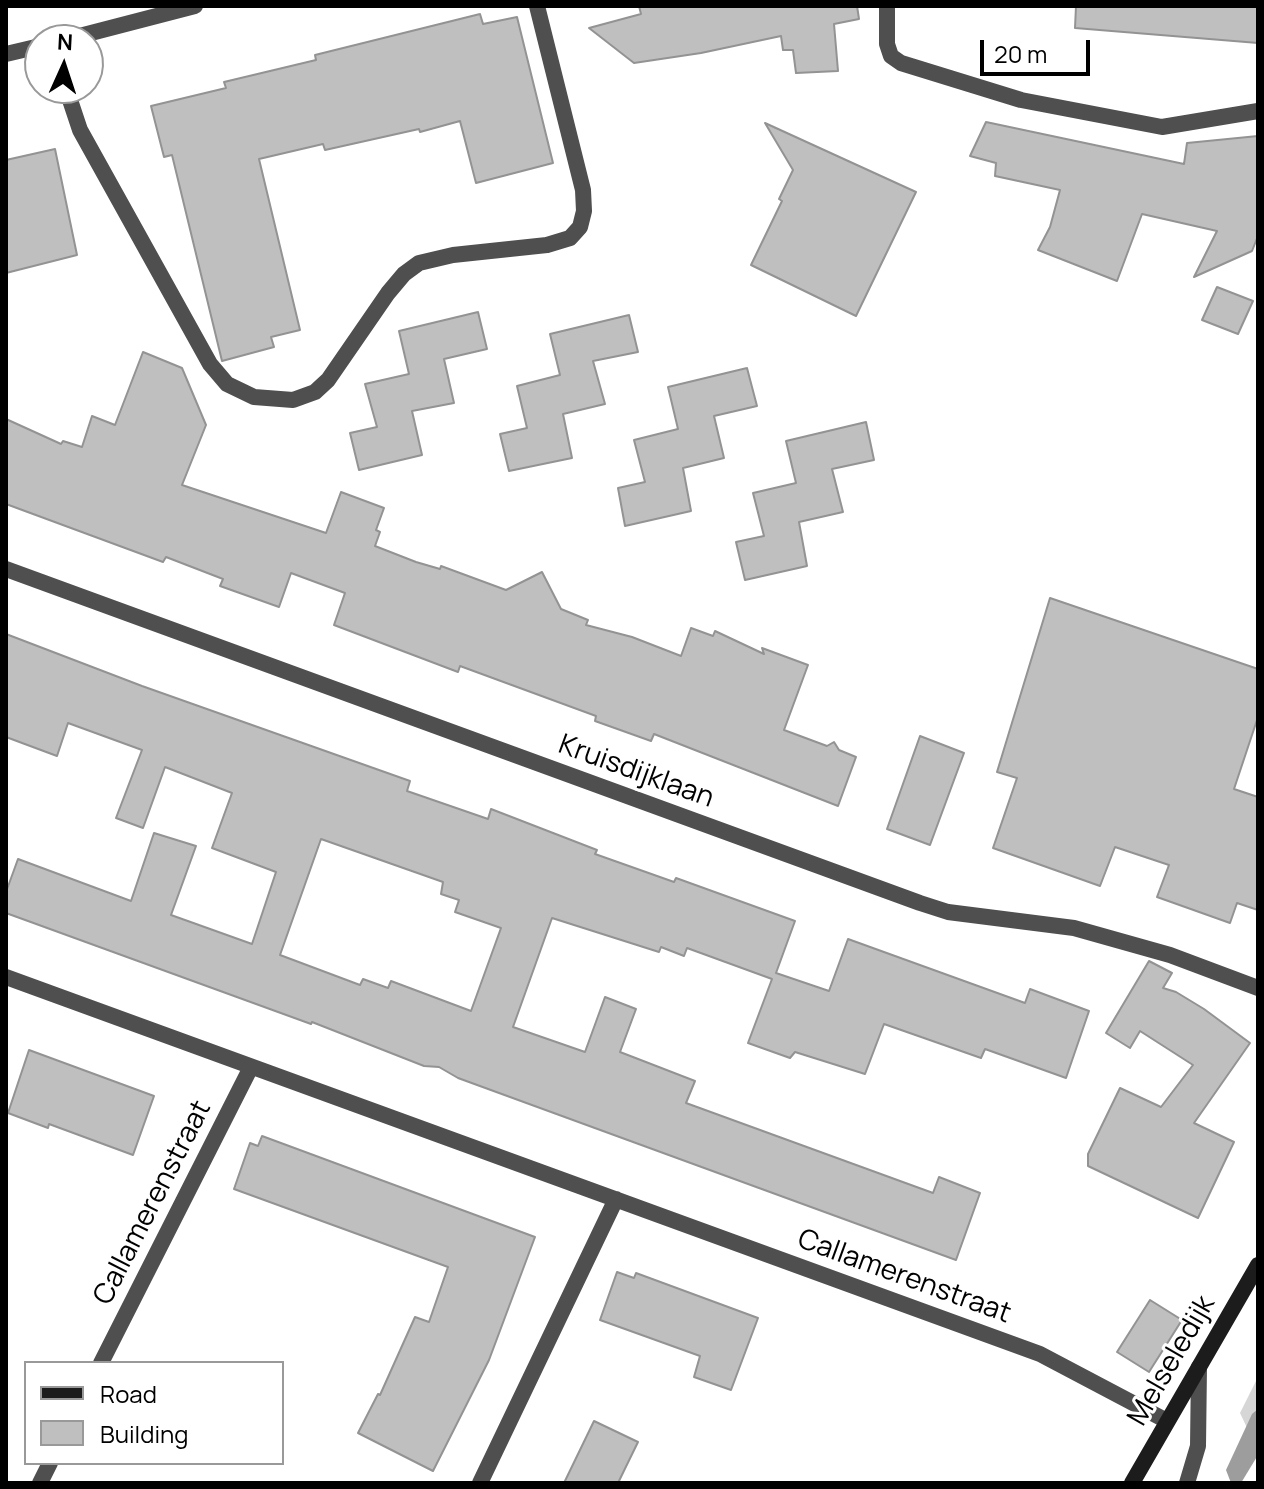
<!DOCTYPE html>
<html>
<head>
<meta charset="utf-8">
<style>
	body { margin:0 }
	#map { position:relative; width:1264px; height:1489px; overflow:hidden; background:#fff; font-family:Manrope,sans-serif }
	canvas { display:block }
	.frame { position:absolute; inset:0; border:8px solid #000; pointer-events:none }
	.legend { position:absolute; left:24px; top:1361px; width:260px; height:104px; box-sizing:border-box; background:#fff; border:2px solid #999; margin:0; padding:10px 14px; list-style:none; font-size:24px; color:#000 }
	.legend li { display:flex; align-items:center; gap:16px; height:40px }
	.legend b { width:40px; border:2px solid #999 }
	.north { position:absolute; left:24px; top:24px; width:80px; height:80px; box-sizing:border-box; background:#fff; border:2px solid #999; border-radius:50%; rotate:3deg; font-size:22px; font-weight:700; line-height:32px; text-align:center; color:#000 }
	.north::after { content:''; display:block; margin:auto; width:28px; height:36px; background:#000; clip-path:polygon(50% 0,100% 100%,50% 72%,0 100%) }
	.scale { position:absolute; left:980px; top:40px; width:110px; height:36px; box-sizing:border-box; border:4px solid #000; border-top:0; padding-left:10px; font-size:24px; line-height:28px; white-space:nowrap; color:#000; -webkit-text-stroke:6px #fff; paint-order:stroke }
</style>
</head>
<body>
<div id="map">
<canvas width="1264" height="1489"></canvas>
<div class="frame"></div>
<ul class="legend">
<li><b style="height:10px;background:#1c1c1c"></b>Road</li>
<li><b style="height:22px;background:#bfbfbf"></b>Building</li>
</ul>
<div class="north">N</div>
<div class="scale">20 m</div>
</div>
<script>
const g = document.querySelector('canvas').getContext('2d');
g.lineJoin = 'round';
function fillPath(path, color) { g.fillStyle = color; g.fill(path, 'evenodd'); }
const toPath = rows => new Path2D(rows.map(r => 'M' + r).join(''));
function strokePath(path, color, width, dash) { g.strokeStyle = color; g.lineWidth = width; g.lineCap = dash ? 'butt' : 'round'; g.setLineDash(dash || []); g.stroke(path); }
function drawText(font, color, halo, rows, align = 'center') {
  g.font = font + ' Manrope,sans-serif'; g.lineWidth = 6; g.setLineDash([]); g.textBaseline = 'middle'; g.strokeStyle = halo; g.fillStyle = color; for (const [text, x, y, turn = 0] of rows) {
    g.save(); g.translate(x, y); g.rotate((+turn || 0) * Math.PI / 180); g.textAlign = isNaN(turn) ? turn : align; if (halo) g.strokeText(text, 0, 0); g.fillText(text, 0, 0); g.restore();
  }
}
fillPath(toPath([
	[1258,1377,1258,1451,1240,1413]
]), '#d6d6d6');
fillPath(toPath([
	[1258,1409,1258,1455,1241,1483,1231,1483,1226,1470,1252,1414]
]), '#9d9d9d');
const building = toPath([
	[639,6,857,6,859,19,834,24,838,71,796,73,793,50,783,50,781,36,701,53,634,63,589,28,641,14,639,6],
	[1076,6,1258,6,1258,43,1075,28,1076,6],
	[480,14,483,24,517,17,553,163,476,183,460,121,420,132,419,129,325,150,323,144,259,159,300,330,271,337,274,347,222,361,172,155,164,157,151,106,226,88,224,82,316,60,315,55,480,14],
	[986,122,1184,164,1187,143,1258,136,1258,236,1252,251,1194,277,1217,231,1142,214,1117,281,1038,250,1050,227,1060,190,995,176,996,163,970,156,986,122],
	[765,123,916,192,856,316,751,265,782,201,779,199,793,170,765,123],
	[55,149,77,255,6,273,6,160,55,149],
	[1217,287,1253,301,1238,334,1202,320,1217,287],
	[478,312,487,349,444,359,454,403,412,411,422,455,359,470,350,433,377,427,365,384,409,374,399,331,478,312],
	[629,315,638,352,593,361,605,404,563,414,572,458,509,471,500,434,527,428,517,386,560,375,550,334,629,315],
	[143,352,182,368,206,425,182,485,326,533,341,492,384,508,376,530,380,532,375,546,416,562,440,569,441,566,506,590,542,572,561,609,588,620,586,625,632,637,681,656,691,628,713,636,715,631,764,654,762,648,808,665,784,730,827,746,834,742,839,750,856,757,838,806,654,734,651,741,595,721,596,716,460,666,458,672,334,625,345,593,291,573,279,607,220,586,223,579,166,557,163,562,6,504,6,419,61,444,63,441,82,447,92,416,115,425,143,352],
	[747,368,757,406,714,416,724,458,683,468,691,511,625,526,618,488,645,482,634,440,678,429,668,387,747,368],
	[866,422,874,460,832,469,843,512,799,522,807,566,745,580,736,542,764,536,753,493,796,483,786,441,866,422],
	[1050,598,1258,669,1258,717,1234,789,1258,797,1258,910,1237,903,1230,923,1157,897,1169,865,1115,847,1100,886,993,848,1017,778,997,772,1050,598],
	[6,634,142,686,410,781,407,791,488,819,491,809,597,850,595,854,674,882,676,878,795,921,776,973,829,991,848,939,1025,1003,1030,989,1089,1011,1066,1078,985,1049,981,1058,884,1024,865,1074,795,1052,790,1058,748,1043,772,979,687,948,684,956,661,947,659,952,552,918,513,1027,585,1052,605,997,636,1009,620,1052,695,1081,686,1103,933,1193,939,1177,980,1193,956,1260,458,1078,439,1067,424,1066,312,1022,311,1024,6,913,6,892,18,859,131,901,154,833,196,846,171,915,252,944,276,872,212,848,232,793,165,767,143,828,116,818,142,750,68,723,57,756,6,737,6,634],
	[321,839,443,882,441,894,459,900,455,912,501,928,471,1011,391,981,388,988,363,979,360,985,280,955,321,839],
	[920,736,964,753,930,845,887,829,920,736],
	[1149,961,1172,973,1163,988,1176,992,1204,1009,1250,1043,1194,1123,1234,1142,1198,1218,1088,1166,1088,1154,1120,1088,1161,1107,1193,1065,1140,1031,1130,1048,1106,1033,1149,961],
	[29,1050,154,1096,133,1155,49,1124,48,1128,8,1113,29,1050],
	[262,1136,535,1237,489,1360,433,1471,358,1433,378,1394,380,1395,415,1317,429,1322,448,1267,234,1189,250,1143,258,1146,262,1136],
	[617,1272,634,1278,636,1273,758,1318,731,1390,694,1377,700,1356,600,1320,617,1272],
	[1150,1300,1182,1320,1149,1372,1117,1352,1150,1300],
	[594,1421,638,1442,618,1483,564,1483,594,1421]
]);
fillPath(building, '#bfbfbf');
strokePath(building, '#939393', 2);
strokePath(toPath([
	[66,88,80,130,210,364,227,384,254,397,293,400,315,392,328,380,388,293,404,274,419,263,453,255,547,245,570,238,580,227,584,211,583,190,537,6],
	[1187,1483,1198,1446,1199,1367]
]), '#4f4f4f', 16);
strokePath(toPath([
	[887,6,887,44,891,56,901,63,1021,100,1162,127,1258,111],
	[64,40,195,6],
	[6,54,40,46],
	[6,569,920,903,948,912,1074,928,1170,955,1258,988],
	[6,977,1040,1354,1167,1421],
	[101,1363,251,1067],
	[40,1483,50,1463],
	[480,1483,616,1199]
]), '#4f4f4f', 16);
strokePath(toPath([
	[1132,1483,1258,1265]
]), '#1c1c1c', 16);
drawText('28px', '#000', '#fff', [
	["Kruisdijklaan",636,772,20],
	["Callamerenstraat",153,1203,-63],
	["Callamerenstraat",904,1277,20],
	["Melseledijk",1172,1361,-60]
]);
</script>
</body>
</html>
